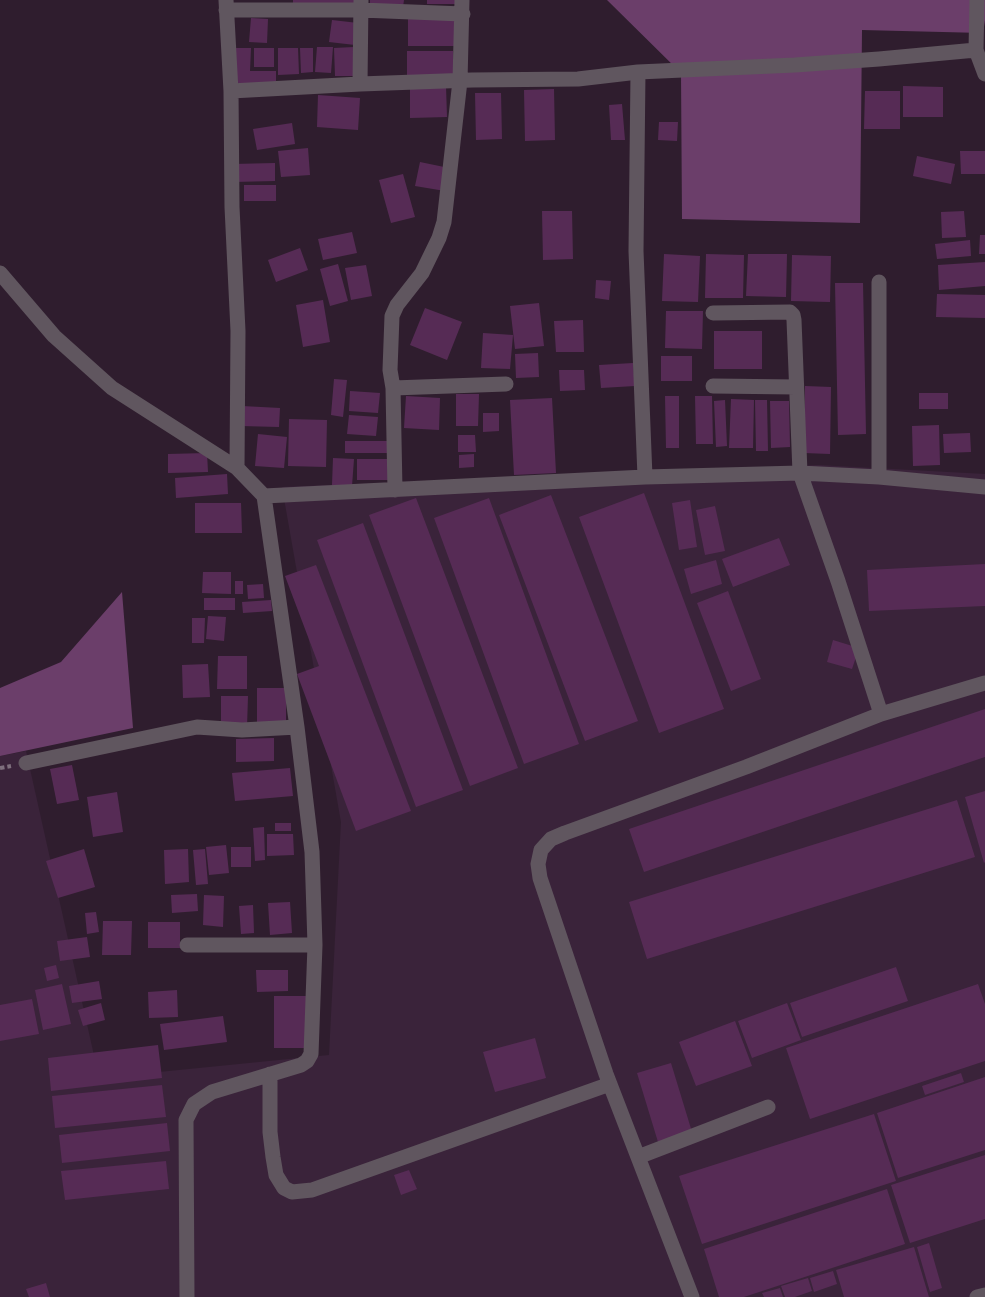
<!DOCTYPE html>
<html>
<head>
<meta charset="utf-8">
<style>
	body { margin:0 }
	canvas { display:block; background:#2f1d2e }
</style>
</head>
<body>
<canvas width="985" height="1297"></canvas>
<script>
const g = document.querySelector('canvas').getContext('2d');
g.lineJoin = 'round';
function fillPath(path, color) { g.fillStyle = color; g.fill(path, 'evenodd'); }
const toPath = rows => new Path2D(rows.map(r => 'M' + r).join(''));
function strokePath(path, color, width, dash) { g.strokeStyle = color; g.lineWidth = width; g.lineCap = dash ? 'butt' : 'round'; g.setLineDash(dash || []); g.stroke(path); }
fillPath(toPath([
	[818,465,985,474,985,1297,0,1297,0,756,26,751,99,1078,329,1055,341,822,282,487]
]), '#3a233a');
fillPath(toPath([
	[607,0,985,0,985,20,983,33,862,30,860,223,682,219,681,73],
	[122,592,133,728,0,756,0,688,61,662]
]), '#6b3e6a');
fillPath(toPath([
	[293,0,354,0,354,10,293,10],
	[370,0,404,0,403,7,370,6],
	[427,0,459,0,458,4,427,4],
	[408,14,458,14,458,46,408,46],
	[251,18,268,19,267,43,249,42],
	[332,20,358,23,355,45,329,42],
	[317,47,333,47,331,73,315,72],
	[354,47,355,76,335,76,334,48],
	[233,48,251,48,250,71,276,71,276,83,232,83],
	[254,48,274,48,274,67,254,67],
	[278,48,298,48,299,74,278,75],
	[300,48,313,48,313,72,301,73],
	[407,51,453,51,453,77,407,76],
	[446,86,447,117,410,118,410,87],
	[903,86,943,87,943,117,903,117],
	[554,89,555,140,525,141,524,90],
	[865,91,900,91,900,129,864,129],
	[475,93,501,93,502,139,476,140],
	[318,95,360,98,358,130,317,127],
	[622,104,625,140,611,140,609,105],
	[659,122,678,122,677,141,658,140],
	[292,123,295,144,257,150,253,129],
	[308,148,310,175,281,177,278,151],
	[960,151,985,151,985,174,961,174],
	[917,156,955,164,951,184,913,176],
	[420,162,449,168,445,191,415,186],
	[275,163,275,181,233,182,233,164],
	[403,174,415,217,391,223,379,180],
	[244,185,276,185,276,201,244,201],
	[542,211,572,211,573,259,543,260],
	[964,211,966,237,942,238,941,212],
	[352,232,357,253,323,260,318,239],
	[980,235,985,235,985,254,979,254],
	[970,240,971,256,937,259,935,244],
	[300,248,308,270,276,282,268,260],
	[664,254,700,256,698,302,662,301],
	[706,254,744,255,743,298,705,298],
	[748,254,787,254,786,297,746,296],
	[792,255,831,256,830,302,791,301],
	[985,262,985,286,939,290,938,265],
	[338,264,348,301,330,306,320,269],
	[366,265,372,296,351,300,345,268],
	[596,280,611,281,609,300,595,298],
	[835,283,863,283,866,434,838,435],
	[937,294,985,295,985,318,936,317],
	[323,300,330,342,303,347,296,305],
	[539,303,544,346,515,349,510,306],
	[425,308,462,322,447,360,410,345],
	[666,311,703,311,702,349,665,348],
	[583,320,584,352,556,352,554,321],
	[714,331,762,331,762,369,714,369],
	[483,333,513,335,510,369,481,368],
	[538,353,539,377,516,378,515,354],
	[661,356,692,356,692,381,661,381],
	[633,363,635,386,601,388,599,365],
	[559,370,584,370,585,390,560,391],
	[334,379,347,380,343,417,331,415],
	[805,386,831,387,830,454,804,453],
	[350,391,380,393,378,413,349,411],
	[919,393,948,393,948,409,919,409],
	[456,394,479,394,478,426,456,426],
	[406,396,440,398,439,430,404,428],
	[665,396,679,396,679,448,666,448],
	[695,396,712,396,713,444,696,444],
	[552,398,556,473,514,475,510,400],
	[731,399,754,400,753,448,729,448],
	[725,400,727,446,716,447,714,401],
	[755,400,767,400,768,451,756,451],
	[770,401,789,401,790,447,771,448],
	[242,406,280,408,279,427,241,426],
	[483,413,499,413,499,431,483,432],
	[349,415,378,417,376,436,347,434],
	[289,419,327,420,326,467,288,466],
	[939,425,940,465,913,466,912,426],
	[970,433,971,452,944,453,943,434],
	[258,434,287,437,284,468,255,466],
	[458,435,475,435,476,452,458,452],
	[345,441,387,441,387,453,345,453],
	[207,453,208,472,168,473,168,454],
	[474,454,474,467,459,468,459,455],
	[333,458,354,459,352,486,332,485],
	[357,459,390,459,390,480,357,480],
	[227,474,228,494,176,498,175,478],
	[644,493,724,709,659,733,579,517],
	[551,495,638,721,585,741,499,515],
	[416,498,518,768,470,786,369,515],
	[489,498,579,744,524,764,434,518],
	[690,500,697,547,679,550,672,503],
	[195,503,241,503,242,533,195,533],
	[715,506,725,551,705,555,696,510],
	[363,523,463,790,416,807,317,540],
	[779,538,790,565,733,587,722,559],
	[716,560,722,584,691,594,684,569],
	[985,564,985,606,869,611,867,570],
	[316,565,411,811,356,831,297,674,319,666,285,576],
	[203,572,231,572,231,594,202,593],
	[235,581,243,581,243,594,235,594],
	[263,584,264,598,248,599,247,585],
	[728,591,761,679,731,691,697,603],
	[204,598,235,598,235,610,204,610],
	[271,600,272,611,243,613,242,602],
	[208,616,226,617,224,641,206,639],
	[192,618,205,618,204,643,192,643],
	[833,640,859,648,852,669,827,662],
	[218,656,247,656,247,689,217,689],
	[208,664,210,697,183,698,182,665],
	[257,688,286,688,286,728,257,728],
	[221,696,248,696,247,727,221,726],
	[985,709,985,757,644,872,629,829],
	[274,738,274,761,236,762,236,739],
	[72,765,79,800,57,804,50,769],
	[290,768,293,796,235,801,232,773],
	[985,791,985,862,984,863,965,797],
	[117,792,123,832,93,837,87,797],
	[957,800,975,857,647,959,629,902],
	[275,823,291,823,291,831,275,831],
	[264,827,265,860,255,861,253,828],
	[267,834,293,834,294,855,267,856],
	[226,845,229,873,209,875,206,847],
	[231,847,251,847,251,867,231,867],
	[84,849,95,887,58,898,46,861],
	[188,849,189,882,165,884,164,850],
	[205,849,208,884,196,885,193,850],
	[197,894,198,911,172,913,171,895],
	[204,895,224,896,223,927,203,925],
	[290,902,292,933,270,935,268,903],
	[253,905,254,933,241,934,239,906],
	[96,912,99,932,87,934,85,913],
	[103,921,132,921,131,955,102,955],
	[148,922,180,922,180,948,148,948],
	[87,937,90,957,60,961,57,941],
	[56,965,59,978,47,981,44,968],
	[896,967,908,1001,802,1037,790,1003],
	[256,970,288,970,288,991,257,992],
	[99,981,102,999,72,1003,69,986],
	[62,984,71,1024,43,1030,35,990],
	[978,984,985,1004,985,1061,810,1119,786,1048],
	[177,990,178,1017,149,1018,148,992],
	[274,996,306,996,306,1048,274,1048],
	[32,999,39,1034,0,1041,0,1005],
	[101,1003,105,1020,83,1026,78,1010],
	[787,1003,801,1040,752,1058,738,1021],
	[223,1016,227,1042,164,1050,160,1024],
	[735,1021,752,1066,696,1086,679,1042],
	[535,1038,546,1078,495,1092,483,1052],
	[158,1045,162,1078,51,1091,48,1058],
	[671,1063,692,1132,658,1142,637,1073],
	[961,1073,964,1082,925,1095,922,1086],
	[985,1077,985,1150,898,1178,877,1113],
	[162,1085,166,1117,55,1128,52,1096],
	[874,1114,896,1181,702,1244,679,1176],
	[167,1123,170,1151,62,1163,59,1135],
	[985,1155,985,1219,910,1243,891,1185],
	[166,1161,169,1189,65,1200,61,1171],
	[409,1170,417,1189,401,1195,394,1175],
	[887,1189,905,1244,744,1297,719,1297,704,1249],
	[929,1243,942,1288,930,1292,917,1247],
	[914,1247,929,1297,844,1297,836,1270],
	[833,1271,837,1284,814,1292,810,1278],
	[808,1278,812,1291,795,1297,785,1297,781,1286],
	[46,1283,50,1297,29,1297,26,1289],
	[780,1288,783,1297,764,1297,762,1293]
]), '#562b55');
strokePath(toPath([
	[0,768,11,766]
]), '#7e6f7d', 4, [4.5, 3]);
strokePath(toPath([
	[226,0,231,91,232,207,238,331,237,468],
	[462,0,460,81,444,222,439,238,422,273,397,305,392,316,390,370,393,388,506,384],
	[977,0,976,50,985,74],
	[226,10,361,10,463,14],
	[638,72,636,251,645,477],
	[360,84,361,0],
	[231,91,360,84,472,80,578,79,638,72,795,65,879,59,976,50],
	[0,273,54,336,112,388,237,468,264,496,645,477,800,473,879,477,985,487],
	[879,282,879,477],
	[713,313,790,312,793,315,794,320,800,473,838,581,881,714],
	[713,386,796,387],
	[393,388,395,490],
	[26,763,197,727,242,730,297,727],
	[187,945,315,945],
	[270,1074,270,1132,273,1157,276,1175,284,1188,292,1192,312,1190,610,1084],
	[638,1157,768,1107],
	[187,1297,186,1120,194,1104,212,1092,301,1065,307,1061,311,1054,315,945,312,852,297,727,264,496],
	[692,1297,606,1074,540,878,538,864,541,850,551,839,565,833,746,767,881,714,985,683],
	[977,1297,985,1295]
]), '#60565f', 15);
</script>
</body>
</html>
